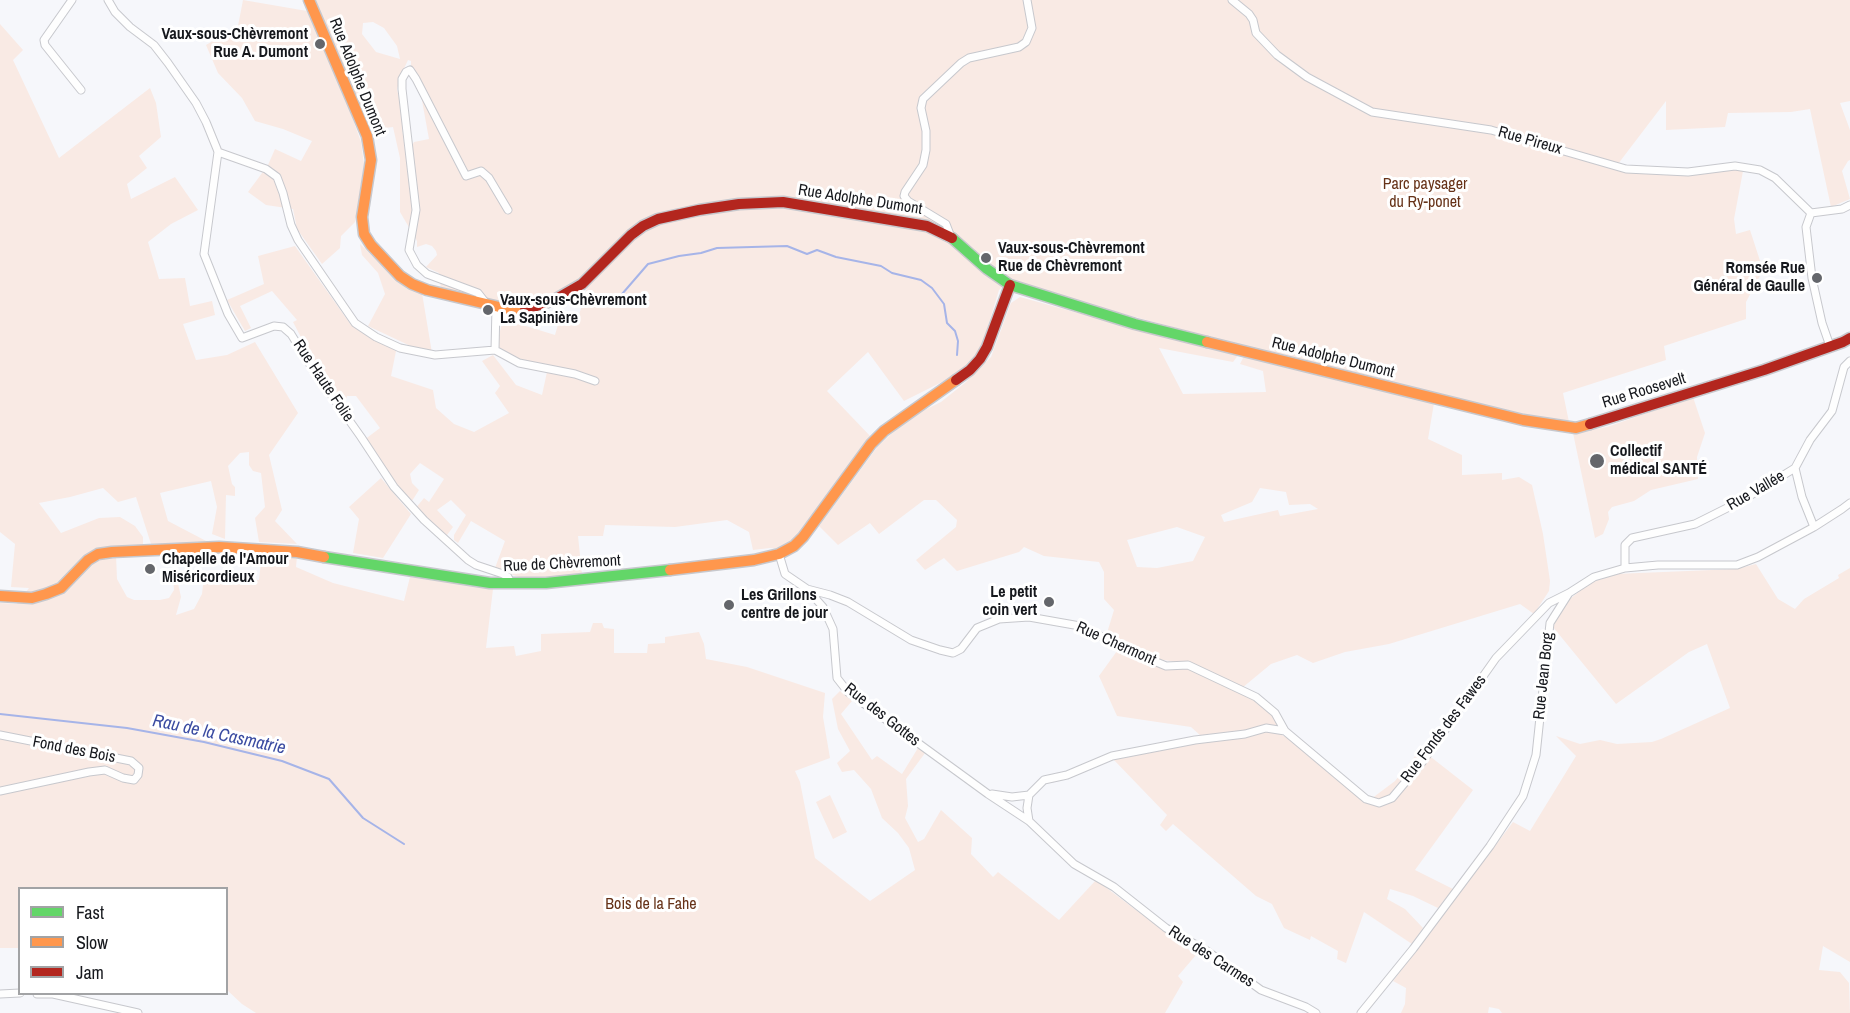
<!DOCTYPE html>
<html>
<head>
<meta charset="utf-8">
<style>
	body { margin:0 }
	#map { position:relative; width:1850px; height:1013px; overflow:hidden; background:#f6f7fb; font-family:"Archivo Narrow",sans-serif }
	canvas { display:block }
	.legend { position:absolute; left:18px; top:887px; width:210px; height:108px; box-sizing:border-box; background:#fff; border:2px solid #a2a3a5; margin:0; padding:8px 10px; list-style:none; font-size:18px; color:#16181d }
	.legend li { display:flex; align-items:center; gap:12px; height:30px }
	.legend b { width:30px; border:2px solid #a2a3a5 }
</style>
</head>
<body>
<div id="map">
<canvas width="1850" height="1013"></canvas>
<ul class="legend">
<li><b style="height:8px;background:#63d668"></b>Fast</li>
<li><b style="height:8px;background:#ff974d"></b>Slow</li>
<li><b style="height:8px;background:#b3261e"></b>Jam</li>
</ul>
</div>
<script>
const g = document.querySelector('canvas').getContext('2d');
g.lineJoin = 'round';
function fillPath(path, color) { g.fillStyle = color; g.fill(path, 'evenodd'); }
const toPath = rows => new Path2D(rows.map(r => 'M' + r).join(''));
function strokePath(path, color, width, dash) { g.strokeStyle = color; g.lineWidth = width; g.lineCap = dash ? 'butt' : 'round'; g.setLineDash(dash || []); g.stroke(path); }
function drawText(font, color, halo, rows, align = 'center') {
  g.font = font + ' "Archivo Narrow",sans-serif'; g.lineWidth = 6; g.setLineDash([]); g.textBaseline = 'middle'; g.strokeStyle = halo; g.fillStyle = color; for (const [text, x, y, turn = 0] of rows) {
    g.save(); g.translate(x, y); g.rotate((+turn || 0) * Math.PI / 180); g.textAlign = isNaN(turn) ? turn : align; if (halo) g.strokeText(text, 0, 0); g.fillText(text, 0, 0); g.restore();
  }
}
fillPath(toPath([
	[243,0,307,11,345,97,361,142,364,164,355,222,341,236,340,248,322,264,297,229,293,209,266,205,248,192,268,165,275,149,301,161,312,141,283,129,255,121,242,98,218,73,206,45,238,26],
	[311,0,1850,0,1850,101,1840,103,1850,130,1850,160,1848,161,1842,171,1850,199,1831,207,1810,109,1791,112,1728,113,1725,127,1666,130,1666,101,1618,164,1626,169,1688,172,1735,166,1743,171,1734,219,1736,234,1750,230,1763,270,1746,302,1746,319,1664,346,1666,360,1563,393,1569,422,1576,428,1314,365,1012,284,1009,281,999,290,981,349,958,374,904,401,868,352,827,391,872,438,798,536,779,549,770,548,753,550,749,532,727,520,675,527,605,525,603,536,578,536,582,574,524,579,495,568,505,541,471,521,458,543,454,540,454,535,466,515,451,500,437,510,453,527,444,539,414,510,424,498,429,502,444,479,420,463,410,474,412,483,419,490,410,504,364,440,380,428,356,396,347,396,344,405,317,368,293,322,297,320,272,291,240,306,251,328,245,331,227,300,264,284,258,256,295,246,351,325,396,351,391,376,433,390,436,408,454,424,474,432,509,413,495,393,500,386,482,361,493,355,516,385,542,395,547,372,516,363,496,347,503,319,555,335,559,321,579,315,587,288,573,285,542,300,502,303,441,290,439,273,426,267,437,255,436,251,432,246,426,244,417,247,417,241,400,212,400,158,393,127,368,130],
	[373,22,384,28,397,46,400,59,376,52,362,34,363,23],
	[408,60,411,61,411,68,421,95,429,139,414,142,406,157,402,128,403,117,397,89,401,75],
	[0,24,23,50,13,60,59,158,150,88,156,103,161,137,139,156,147,168,127,184,131,199,175,177,198,210,171,224,148,242,159,279,185,278,190,306,212,301,215,315,183,324,196,360,227,355,255,342,298,413,269,455,282,510,275,521,297,544,259,542,255,518,265,507,261,473,253,471,249,465,249,452,240,453,228,466,232,484,235,487,235,496,226,495,225,539,212,534,217,507,211,481,160,493,168,521,210,543,151,544,136,497,118,502,103,488,70,497,39,503,61,533,99,518,120,517,135,526,143,537,143,552,116,555,117,579,127,597,134,600,160,600,169,598,174,590,173,572,175,570,181,597,176,615,194,609,202,594,204,576,259,580,262,553,297,556,296,567,333,583,404,601,410,577,493,589,486,648,514,646,516,656,541,651,541,634,590,632,593,623,602,623,604,628,614,629,614,653,647,653,648,644,665,643,665,637,699,632,704,644,706,659,747,667,825,693,823,717,830,758,795,771,800,782,815,858,870,901,915,870,909,848,898,833,882,818,871,789,854,770,842,772,837,763,850,751,838,729,832,699,840,691,852,701,841,714,872,760,877,756,902,774,918,748,925,753,906,779,908,806,905,818,918,842,924,839,941,810,972,838,971,854,993,877,998,872,1059,920,1096,880,1196,955,1178,976,1183,982,1165,1013,256,1013,242,1004,227,990,226,888,20,888,19,948,0,948,0,603,17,604,29,588,11,587,15,544,0,532],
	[360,244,407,289,422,293,432,353,419,350,368,326,385,294,378,273,362,255],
	[1020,297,1122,325,1239,354,1233,362,1159,348,1183,394,1266,392,1263,371,1240,364,1244,356,1434,403,1428,439,1462,455,1462,475,1502,473,1502,480,1519,477,1532,485,1543,534,1550,581,1549,591,1534,614,1520,604,1389,644,1345,652,1313,663,1297,655,1271,664,1242,688,1205,675,1257,702,1274,716,1277,726,1266,725,1256,727,1250,730,1201,736,1191,727,1117,716,1099,676,1117,651,1150,665,1176,669,1177,662,1150,658,1122,644,1107,633,1114,610,1104,599,1104,572,1099,562,1044,556,1024,547,1019,552,957,571,944,558,925,570,916,560,956,527,957,520,936,500,924,500,879,534,870,523,838,545,819,526,878,446,910,417,941,402,966,382,991,357,1011,303],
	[1260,488,1286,492,1289,505,1310,504,1318,509,1280,516,1278,510,1224,522,1221,515,1252,502],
	[1177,527,1205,537,1193,561,1157,568,1137,567,1127,540],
	[1693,397,1705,433,1697,457,1698,479,1651,490,1634,501,1612,507,1608,512,1609,519,1603,534,1595,538,1573,433,1607,427],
	[381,478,411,514,383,558,353,553,359,519,349,507],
	[1756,564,1778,599,1795,609,1804,599,1839,578,1838,575,1850,568,1850,962,1823,946,1819,970,1840,972,1849,983,1850,1013,1502,1013,1499,1009,1489,1007,1488,1013,1401,1013,1405,1004,1406,988,1393,981,1513,822,1530,831,1576,756,1556,736,1580,744,1600,740,1617,744,1652,742,1661,739,1730,708,1707,644,1689,652,1616,704,1553,627,1566,602,1590,583,1615,574,1736,569],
	[1270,730,1286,737,1367,802,1395,781,1433,734,1438,739,1427,754,1473,790,1415,870,1453,889,1438,908,1413,896,1390,889,1387,899,1405,909,1423,928,1412,944,1364,912,1346,963,1337,959,1338,951,1311,936,1310,940,1284,928,1272,904,1256,896,1173,824,1166,831,1160,825,1167,815,1113,759,1164,748],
	[830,795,847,832,833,839,816,802]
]), '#f9eae4');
strokePath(toPath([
	[616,301,648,264,679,256,701,253,717,248,787,246,807,254,817,250,836,257,881,266,892,273,921,280,932,288,944,304,947,323,955,331,958,341,957,355],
	[0,714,127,728,204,742,282,761,329,779,363,818,404,844]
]), '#a6b4e8', 2);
const street = toPath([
	[72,0,44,40,45,45,81,90],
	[108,0,115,12,130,27,154,45,168,63,196,103,206,122,217,149,218,152,204,254,228,314,242,338,274,326,283,327,291,334,312,368,361,437,394,487,424,520,468,560,476,565,503,574,508,577,511,583],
	[1232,0,1249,14,1253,20,1256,33,1277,55,1307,77,1372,112,1491,130,1626,169,1688,172,1735,166,1760,170,1775,178,1811,213],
	[218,152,266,169,277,177,283,193,291,225,298,240,355,323,376,337,400,348,435,355,495,350,519,363,575,374,595,381],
	[1811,213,1806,227,1812,278,1822,323,1830,346],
	[1811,213,1842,209,1850,205],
	[951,237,946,224,908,201,904,196,905,192,923,165,926,150,926,131,921,108,923,99,961,63,969,58,1019,47,1026,42,1032,28,1027,0],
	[485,302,478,293,427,274,417,265,409,250,416,210,402,89,402,79,406,72,410,70,416,79,466,176,481,171,489,178,508,210],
	[495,350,496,306],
	[1795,468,1802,497,1814,527],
	[779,554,785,574,807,589,823,607,833,629,837,678,848,692,988,794,1029,821,1074,864,1114,887,1166,928,1207,951,1261,990,1306,1007,1316,1013],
	[1625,568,1625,545,1632,538,1695,524,1743,500,1795,468,1810,440,1832,411,1844,367,1850,361],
	[807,589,830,595,848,602,911,640,940,650,953,653,961,649,977,628,999,619,1029,617,1080,626,1137,654,1166,666,1188,665,1256,697,1275,713,1285,731,1366,799,1379,803,1392,798,1423,761,1496,658,1549,603,1569,593],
	[0,735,131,761,139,768,138,775,134,780,123,778,105,770,89,772,0,791],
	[992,794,1012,797,1029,795,1044,780,1067,775,1112,756,1195,740,1245,734,1266,728,1285,731],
	[1029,795,1027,808,1029,821],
	[0,994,20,993],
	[37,994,53,994,138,1013],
	[1361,1013,1413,949,1490,846,1523,796,1536,755,1550,623,1569,593,1594,577,1625,568,1658,565,1737,565,1758,557,1814,527,1842,509,1850,503]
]);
const fast = toPath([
	[952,238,987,269,1010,285,1135,324,1207,342],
	[324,557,490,583,546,583,670,570]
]);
const slow = toPath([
	[309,0,367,136,371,160,362,217,364,234,371,245,400,276,412,284,427,290,512,310,525,310],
	[1207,342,1523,420,1576,428,1590,424],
	[670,570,754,560,779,554,794,546,803,537,871,444,884,431,956,380],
	[0,596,32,598,46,594,61,588,88,560,98,554,112,552,219,547,297,552,324,557]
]);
const jam = toPath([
	[525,310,556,299,582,284,631,235,643,226,658,219,699,210,739,204,783,202,927,226,952,238],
	[956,380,970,370,980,359,987,347,1010,285],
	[1590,424,1764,370,1843,342,1850,338]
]);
strokePath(street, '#c7c8cd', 9);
strokePath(fast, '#c7c8cd', 13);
strokePath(slow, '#c7c8cd', 13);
strokePath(jam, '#c7c8cd', 13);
strokePath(street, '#fefefe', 7);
strokePath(fast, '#63d668', 10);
strokePath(slow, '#ff974d', 10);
strokePath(jam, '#b3261e', 10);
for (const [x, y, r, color] of [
	[320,44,6,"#64666b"],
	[986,258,6,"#64666b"],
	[1817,278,6,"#64666b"],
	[488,310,6,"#64666b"],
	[1597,461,8,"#64666b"],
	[150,569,6,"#64666b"],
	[1049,602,6,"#64666b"],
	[729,605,6,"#64666b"]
]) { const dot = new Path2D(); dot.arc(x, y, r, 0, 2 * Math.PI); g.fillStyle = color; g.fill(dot); strokePath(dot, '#fff', 2); }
drawText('bold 16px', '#16181d', '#fff', [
	["Vaux-sous-Chèvremont",308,35,"right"],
	["Rue A. Dumont",308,53,"right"],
	["Vaux-sous-Chèvremont",998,249],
	["Rue de Chèvremont",998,267],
	["Romsée Rue",1805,269,"right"],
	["Général de Gaulle",1805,287,"right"],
	["Vaux-sous-Chèvremont",500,301],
	["La Sapinière",500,319],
	["Collectif",1610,452],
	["médical SANTÉ",1610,470],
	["Chapelle de l'Amour",162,560],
	["Miséricordieux",162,578],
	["Le petit",1037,593,"right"],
	["coin vert",1037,611,"right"],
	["Les Grillons",741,596],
	["centre de jour",741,614]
], 'left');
drawText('16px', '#16181d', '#fff', [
	["Rue Adolphe Dumont",357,77,68],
	["Rue Pireux",1530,141,16],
	["Rue Adolphe Dumont",860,200,9],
	["Rue Adolphe Dumont",1333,358,14],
	["Rue Haute Folie",323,381,56],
	["Rue Roosevelt",1644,391,-17],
	["Rue Vallée",1756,491,-30],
	["Rue de Chèvremont",562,564,-3],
	["Rue Chermont",1116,644,24],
	["Rue Jean Borg",1544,676,-84],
	["Rue des Gottes",882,715,38],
	["Rue Fonds des Fawes",1444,729,-53],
	["Fond des Bois",74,750,11],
	["Rue des Carmes",1211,957,33]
]);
drawText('16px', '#663218', '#fff', [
	["Parc paysager",1425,185],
	["du Ry-ponet",1425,203],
	["Bois de la Fahe",651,905]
]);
drawText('italic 18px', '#3a4ba1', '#fff', [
	["Rau de la Casmatrie",219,735,12]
]);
</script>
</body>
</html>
